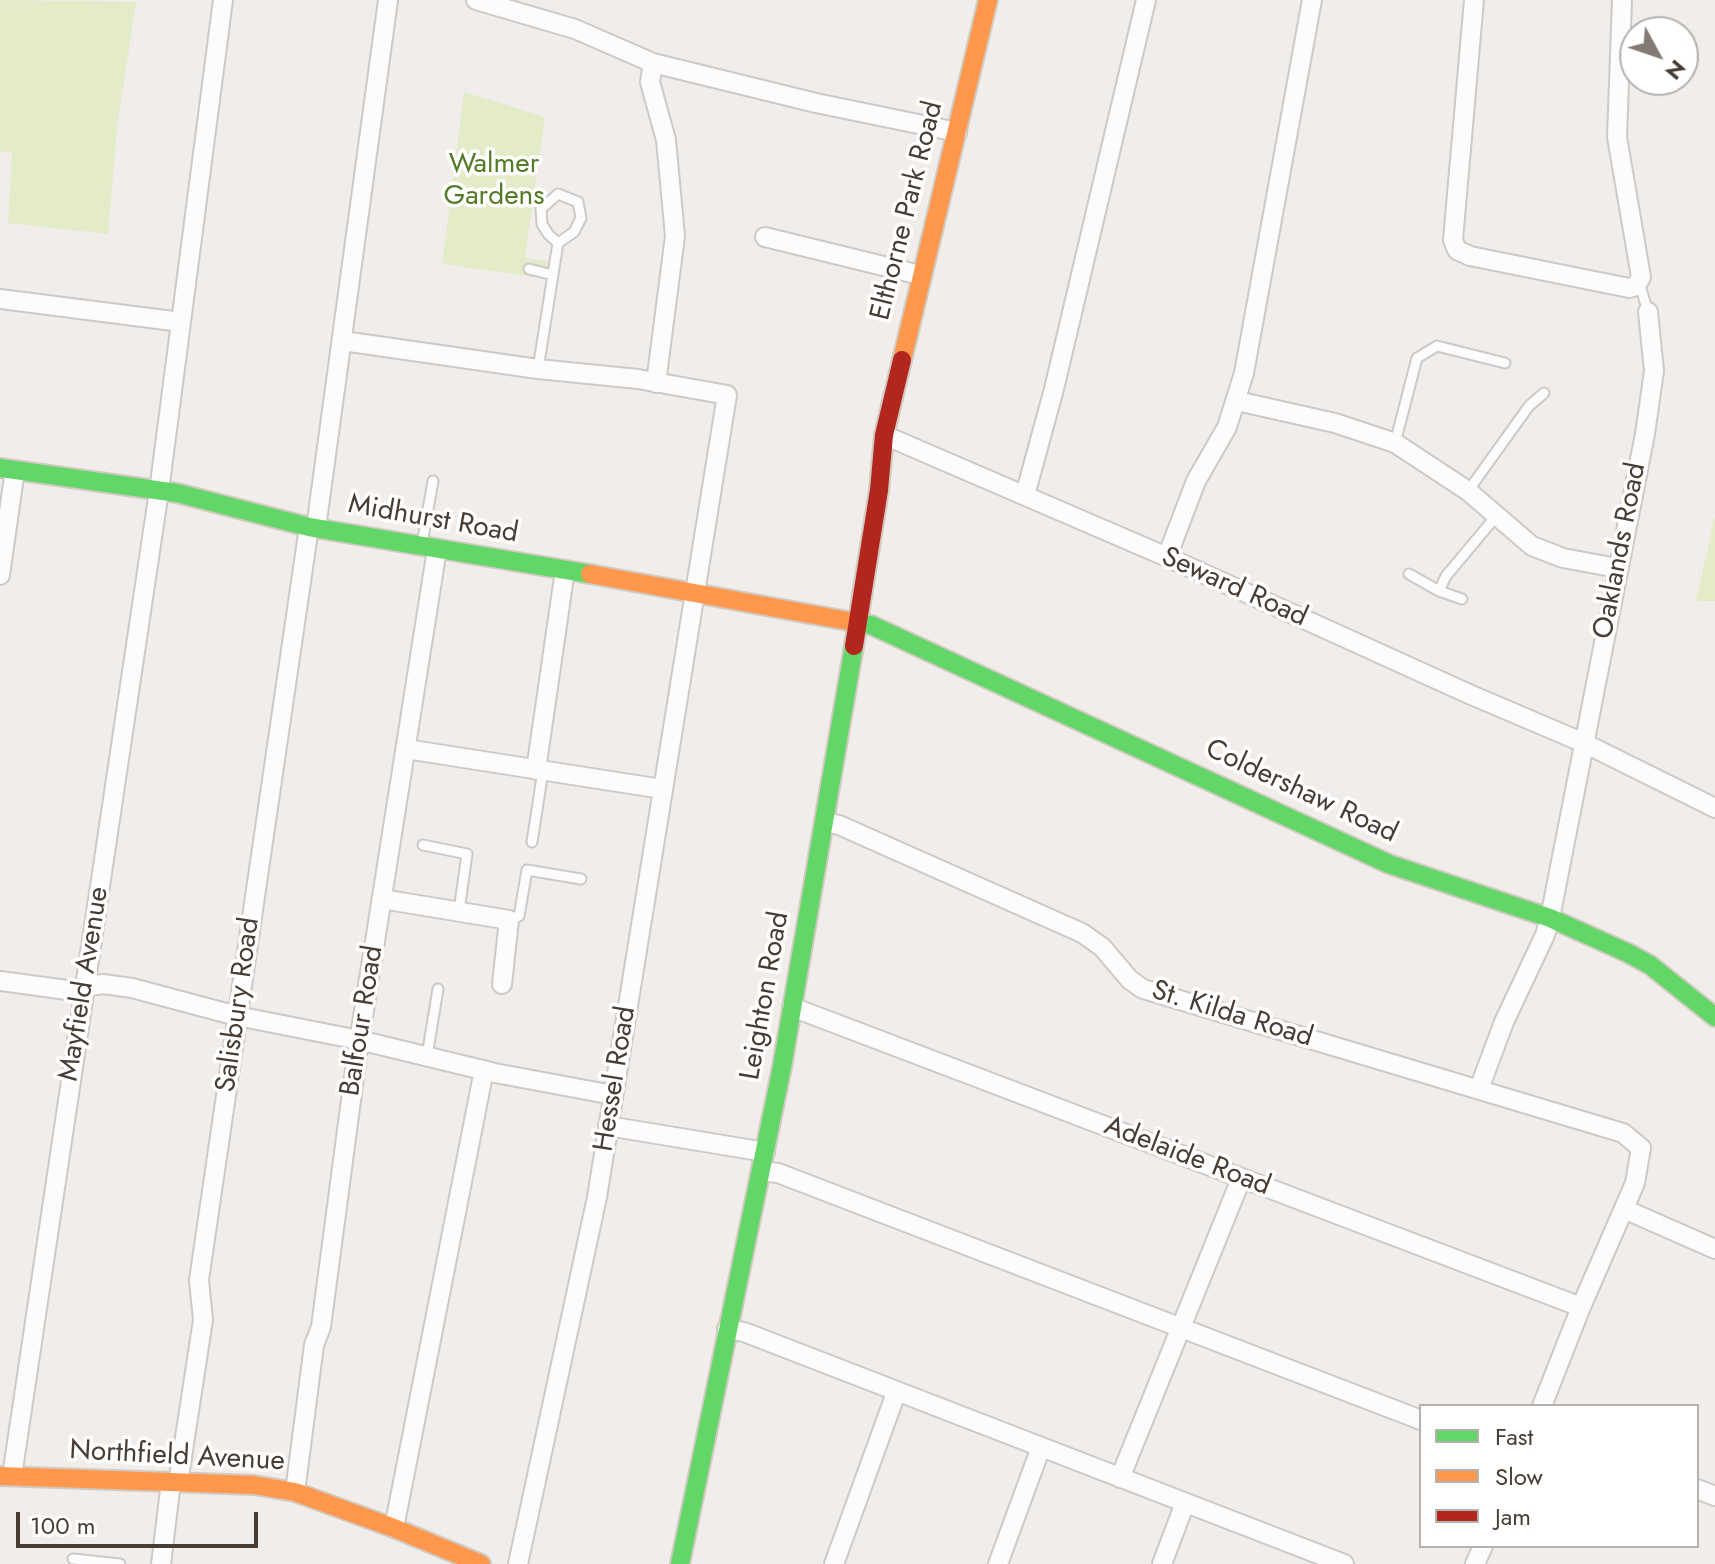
<!DOCTYPE html>
<html>
<head>
<meta charset="utf-8">
<style>
	body { margin:0 }
	#map { position:relative; width:1715px; height:1564px; overflow:hidden; background:#f0edea; font-family:Jost,sans-serif }
	canvas { display:block }
	.legend { position:absolute; left:1419px; top:1404px; width:280px; height:144px; box-sizing:border-box; background:#fff; border:2px solid #b5b1ae; margin:0; padding:10px 14px; list-style:none; font-size:24px; color:#473d35 }
	.legend li { display:flex; align-items:center; gap:16px; height:40px }
	.legend b { width:40px; border:2px solid #b5b1ae }
	.north { position:absolute; left:1619px; top:16px; width:80px; height:80px; box-sizing:border-box; background:#fff; border:2px solid #b5b1ae; border-radius:50%; rotate:130deg; font-size:22px; font-weight:700; line-height:32px; text-align:center; color:#473d35 }
	.north::after { content:''; display:block; margin:auto; width:28px; height:36px; background:#827b74; clip-path:polygon(50% 0,100% 100%,50% 72%,0 100%) }
	.scale { position:absolute; left:16px; top:1512px; width:242px; height:36px; box-sizing:border-box; border:4px solid #473d35; border-top:0; padding-left:10px; font-size:24px; line-height:28px; white-space:nowrap; color:#473d35; -webkit-text-stroke:6px #fff; paint-order:stroke }
</style>
</head>
<body>
<div id="map">
<canvas width="1715" height="1564"></canvas>
<ul class="legend">
<li><b style="height:10px;background:#63d668"></b>Fast</li>
<li><b style="height:10px;background:#ff974d"></b>Slow</li>
<li><b style="height:10px;background:#b3261e"></b>Jam</li>
</ul>
<div class="north">N</div>
<div class="scale">100 m</div>
</div>
<script>
const g = document.querySelector('canvas').getContext('2d');
g.lineJoin = 'round';
function fillPath(path, color) { g.fillStyle = color; g.fill(path, 'evenodd'); }
const toPath = rows => new Path2D(rows.map(r => 'M' + r).join(''));
function strokePath(path, color, width, dash) { g.strokeStyle = color; g.lineWidth = width; g.lineCap = dash ? 'butt' : 'round'; g.setLineDash(dash || []); g.stroke(path); }
function drawText(font, color, halo, rows, align = 'center') {
  g.font = font + ' Jost,sans-serif'; g.lineWidth = 7; g.setLineDash([]); g.textBaseline = 'middle'; g.strokeStyle = halo; g.fillStyle = color; for (const [text, x, y, turn = 0] of rows) {
    g.save(); g.translate(x, y); g.rotate((+turn || 0) * Math.PI / 180); g.textAlign = isNaN(turn) ? turn : align; if (halo) g.strokeText(text, 0, 0); g.fillText(text, 0, 0); g.restore();
  }
}
fillPath(toPath([
	[0,0,136,2,117,127,108,234,8,223,12,153,0,151],
	[464,92,545,117,525,258,549,261,548,279,442,264],
	[1715,516,1715,601,1696,601]
]), '#e3ebc8');
const lane = toPath([
	[529,269,553,275],
	[1639,282,1648,312],
	[538,369,558,243,548,234,542,224,541,209,558,194,578,202,581,218,574,232,558,243],
	[1395,443,1417,358,1437,346,1505,363],
	[1468,491,1529,406,1544,393],
	[422,544,433,481],
	[1409,574,1439,591,1462,599],
	[1439,591,1446,576,1498,514],
	[532,842,543,771],
	[423,845,467,854,459,911],
	[509,920,519,916,527,870,581,879],
	[427,1056,438,989],
	[73,1559,120,1564]
]);
const street = toPath([
	[476,0,575,29,653,63,650,82,666,140,675,236,656,383],
	[1474,0,1453,240,1457,250,1470,256,1629,288,1636,286,1641,277,1617,137,1622,0],
	[653,63,816,103,957,132],
	[765,237,920,275],
	[0,299,181,322],
	[343,341,538,369,638,379,727,395,597,1197,518,1564],
	[1237,401,1335,423,1395,443,1468,491,1532,546,1563,558,1617,568],
	[884,435,1167,557,1469,694,1584,743,1715,808],
	[1025,495,1054,389,1146,0],
	[316,528,388,0],
	[1167,557,1196,481,1227,427,1244,373,1312,0],
	[0,575,15,470],
	[406,749,662,789],
	[536,770,565,570],
	[825,822,839,825,1082,933,1102,947,1130,980,1143,989,1623,1133,1641,1148,1635,1183,1581,1307,1542,1406],
	[382,899,509,920,502,984],
	[0,981,67,990,103,984,132,988,237,1016,359,1040,495,1073,613,1095],
	[792,1007,1581,1307],
	[1479,1089,1504,1022,1545,935,1550,918,1645,434,1654,371,1648,312],
	[608,1126,765,1152],
	[761,1171,778,1173,1421,1420],
	[1624,1209,1715,1249],
	[727,1329,744,1332,1344,1564],
	[12,1476,159,491,223,0],
	[1120,1478,1241,1179],
	[178,1483,203,1320,199,1280,309,527],
	[1697,1489,1715,1496],
	[295,1492,314,1345,321,1327,357,1055,437,549],
	[394,1528,484,1070],
	[161,1564,171,1482],
	[834,1564,896,1393],
	[998,1564,1041,1447],
	[1162,1564,1185,1503],
	[1475,1564,1483,1546]
]);
const fast = toPath([
	[0,468,177,493,309,527,590,574],
	[848,621,871,625,1389,864,1550,918,1628,953,1650,965,1715,1017],
	[680,1564,782,1067,854,646]
]);
const slow = toPath([
	[902,360,988,0],
	[590,574,848,621],
	[0,1476,254,1485,295,1492,394,1528,481,1564]
]);
const jam = toPath([
	[854,646,879,490,884,435,902,360]
]);
strokePath(lane, '#cdc9c6', 13);
strokePath(street, '#cdc9c6', 22);
strokePath(fast, '#d1cac1', 22);
strokePath(slow, '#d1cac1', 22);
strokePath(jam, '#d1cac1', 22);
strokePath(lane, '#fdfcfc', 9);
strokePath(street, '#fdfcfc', 18);
strokePath(fast, '#63d668', 18);
strokePath(slow, '#ff974d', 18);
strokePath(jam, '#b3261e', 18);
drawText('28px', '#537b25', '#fff', [
	["Walmer",494,165],
	["Gardens",494,197]
]);
drawText('28px', '#473d35', '#fff', [
	["Elthorne Park Road",908,211,-76],
	["Midhurst Road",433,520,10],
	["Oaklands Road",1621,551,-79],
	["Seward Road",1234,588,24],
	["Coldershaw Road",1301,792,25],
	["Mayfield Avenue",85,984,-81],
	["Leighton Road",766,996,-80],
	["Salisbury Road",239,1005,-82],
	["St. Kilda Road",1232,1015,17],
	["Balfour Road",363,1021,-81],
	["Hessel Road",616,1079,-81],
	["Adelaide Road",1187,1157,21],
	["Northfield Avenue",177,1457,3]
]);
</script>
</body>
</html>
